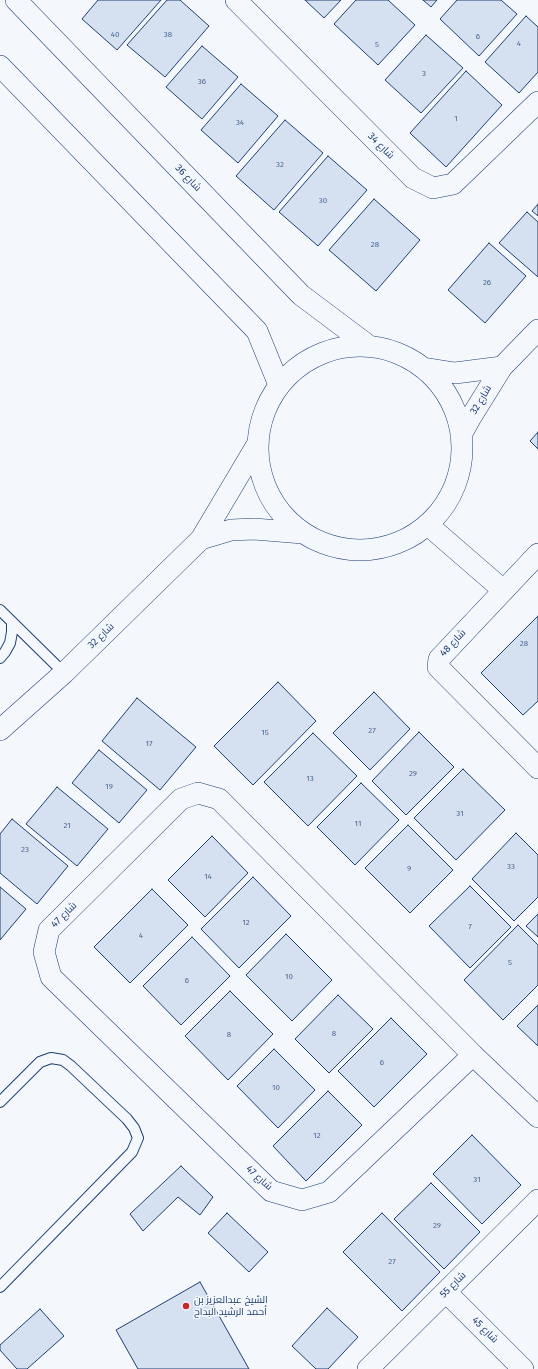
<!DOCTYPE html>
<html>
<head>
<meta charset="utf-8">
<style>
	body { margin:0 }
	canvas { display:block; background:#f4f7fb }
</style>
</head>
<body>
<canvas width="538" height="1369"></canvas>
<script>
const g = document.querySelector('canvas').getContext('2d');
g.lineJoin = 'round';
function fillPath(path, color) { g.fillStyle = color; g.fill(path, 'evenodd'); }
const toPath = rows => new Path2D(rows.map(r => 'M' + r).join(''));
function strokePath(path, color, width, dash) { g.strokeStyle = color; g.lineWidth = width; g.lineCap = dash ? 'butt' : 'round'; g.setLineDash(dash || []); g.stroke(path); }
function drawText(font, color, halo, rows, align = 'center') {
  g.font = font + ' "Fira Sans",Cairo,sans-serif'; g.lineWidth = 3; g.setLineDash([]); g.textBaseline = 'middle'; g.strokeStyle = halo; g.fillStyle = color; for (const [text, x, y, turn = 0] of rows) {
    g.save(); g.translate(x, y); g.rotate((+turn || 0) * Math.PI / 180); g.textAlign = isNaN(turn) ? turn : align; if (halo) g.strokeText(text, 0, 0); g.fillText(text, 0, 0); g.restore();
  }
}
const building = toPath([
	[98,0,161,0,117,50,82,19,98,0],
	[167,0,180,0,209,26,165,77,127,45,167,0],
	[305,0,341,0,324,18,305,0],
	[356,0,388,0,415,25,378,65,334,24,356,0],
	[423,0,437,0,431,7,423,0],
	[457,0,501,0,517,14,479,56,440,19,457,0],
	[526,16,538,27,538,72,519,93,485,62,526,16],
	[426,35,463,68,421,113,385,80,426,35],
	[202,46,238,77,202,119,166,87,202,46],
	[466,71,502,105,446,167,410,133,466,71],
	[241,84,278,116,238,163,201,130,241,84],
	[285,120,323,153,274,210,236,176,285,120],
	[328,156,367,190,318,246,279,212,328,156],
	[374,199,420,240,376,291,329,250,374,199],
	[538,204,538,216,532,211,538,204],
	[527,212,538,222,538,277,499,243,527,212],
	[489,243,526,276,485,323,448,290,489,243],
	[538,432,538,449,530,441,538,432],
	[538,616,538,701,523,715,481,673,538,616],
	[278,682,316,721,253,785,214,746,278,682],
	[374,692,410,729,370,770,333,733,374,692],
	[137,698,196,747,160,790,102,741,137,698],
	[419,732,454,767,406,815,372,781,419,732],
	[313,733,357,776,308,826,264,782,313,733],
	[99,750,147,790,119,823,72,783,99,750],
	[463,769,505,810,456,860,414,818,463,769],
	[361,783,399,820,355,865,317,827,361,783],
	[57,787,108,829,77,866,26,824,57,787],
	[12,819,68,866,37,904,0,873,0,834,12,819],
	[408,825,453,870,410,913,365,868,408,825],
	[516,833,538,855,538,897,514,921,472,879,516,833],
	[212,836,248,873,205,917,168,880,212,836],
	[253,877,291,916,239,968,201,929,253,877],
	[470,886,511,927,470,968,429,926,470,886],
	[0,887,26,909,0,940,0,887],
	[152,889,188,925,130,983,94,947,152,889],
	[538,914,538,937,526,926,538,914],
	[518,925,538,945,538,985,503,1020,464,980,518,925],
	[286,934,332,980,292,1021,246,975,286,934],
	[192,937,230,976,181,1025,143,986,192,937],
	[230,991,273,1034,228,1080,185,1036,230,991],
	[338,995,373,1029,329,1073,295,1039,338,995],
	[538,1005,538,1046,517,1026,538,1005],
	[391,1018,427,1054,374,1107,338,1071,391,1018],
	[274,1049,315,1090,278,1128,237,1086,274,1049],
	[328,1091,362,1125,306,1181,273,1146,328,1091],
	[472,1135,521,1185,482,1224,433,1174,472,1135],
	[181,1166,213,1197,200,1215,178,1197,143,1231,130,1214,181,1166],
	[431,1183,480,1232,444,1269,394,1219,431,1183],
	[227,1213,268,1252,249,1272,208,1233,227,1213],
	[382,1213,440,1272,402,1311,343,1252,382,1213],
	[200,1282,249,1369,138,1369,116,1330,200,1282],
	[327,1308,358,1337,328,1369,316,1369,292,1346,327,1308],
	[40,1309,64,1336,27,1369,17,1369,0,1350,0,1345,40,1309]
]);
fillPath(building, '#d5e0f0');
strokePath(building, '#1d3f73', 1);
const service = toPath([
	[0,610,64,673],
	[0,658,5,652,10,643,12,632,12,622],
	[0,1102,40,1062,51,1058,63,1060,71,1066,127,1119,134,1128,138,1138,132,1152,0,1287]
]);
const minor = toPath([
	[16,0,301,295,369,346],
	[236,0,413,178,433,188,453,184,538,102],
	[0,66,257,331,279,385],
	'258 448a102 102 0 1 1 204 0a102 102 0 1 1-204 0Z',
	[423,368,455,373,502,367],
	[461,435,471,417,502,367,538,330],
	[428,525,503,590],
	[201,539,231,530,254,529,303,533],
	[538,554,439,659,438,667,538,768],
	[0,730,64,673,201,539,258,443],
	[473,1055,329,1192,302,1200,271,1191,51,977,44,952,49,930,181,799,198,793,219,799,473,1055,538,1117],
	[446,1292,523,1369],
	[368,1369,538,1200]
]);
strokePath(service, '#1d3f73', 12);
strokePath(minor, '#1d3f73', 22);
strokePath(service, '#f4f7fb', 10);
strokePath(minor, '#f4f7fb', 21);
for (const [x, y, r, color] of [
	[186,1306,4,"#c62828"]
]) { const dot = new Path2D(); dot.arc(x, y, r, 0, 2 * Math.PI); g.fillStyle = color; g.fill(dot); strokePath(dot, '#f4f7fb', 1.5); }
drawText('8px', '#4b6792', null, [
	["40",115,35],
	["38",168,35],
	["6",478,37],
	["4",519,44],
	["5",377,45],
	["3",424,74],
	["36",202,82],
	["1",456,119],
	["34",240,123],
	["32",280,165],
	["30",323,201],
	["28",375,245],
	["26",487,283],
	["28",524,644],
	["27",372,731],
	["15",265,733],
	["17",149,744],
	["29",413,774],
	["13",310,779],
	["19",109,787],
	["31",460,814],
	["11",358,824],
	["21",67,826],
	["23",25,850],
	["33",511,867],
	["9",409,869],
	["14",208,877],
	["12",246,923],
	["7",470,927],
	["4",141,936],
	["5",510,963],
	["10",289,977],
	["6",187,981],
	["8",334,1034],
	["8",229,1035],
	["6",382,1063],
	["10",276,1088],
	["12",317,1136],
	["31",477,1180],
	["29",437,1226],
	["27",392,1262]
]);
drawText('10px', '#1d3f73', '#f4f7fb', [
	["شارع 34",381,146,45],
	["شارع 36",188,178,46],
	["شارع 32",481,400,-59],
	["شارع 32",101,636,-44],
	["شارع 48",453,643,-47],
	["شارع 47",64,915,-45],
	["شارع 47",259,1178,42],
	["شارع 55",453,1285,-45],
	["شارع 45",485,1330,45]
]);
drawText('10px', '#1d3f73', '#f4f7fb', [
	["الشيخ عبدالعزيز بن",194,1300],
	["أحمد الرشيد البداح",194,1312]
], 'left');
</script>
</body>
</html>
